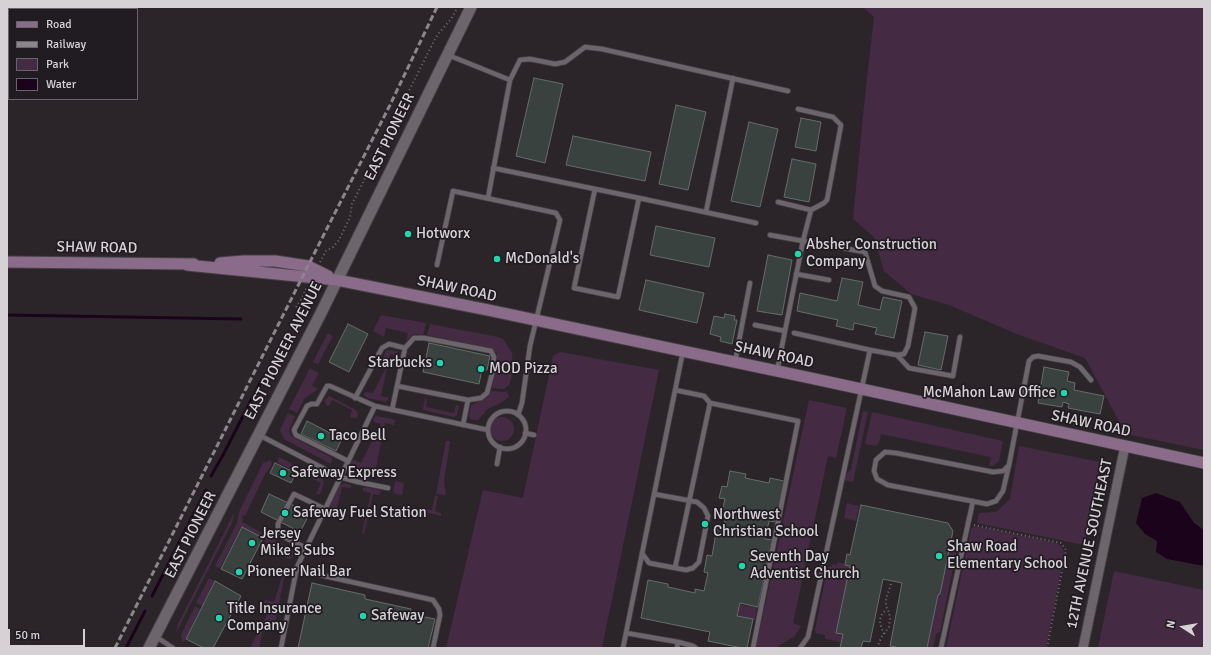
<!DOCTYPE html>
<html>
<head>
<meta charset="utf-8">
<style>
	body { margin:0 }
	#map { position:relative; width:1211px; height:655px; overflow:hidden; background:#2b252a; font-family:Signika,sans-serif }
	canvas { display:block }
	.frame { position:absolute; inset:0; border:8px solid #d5d1d5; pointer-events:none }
	.legend { position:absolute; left:8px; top:8px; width:130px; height:92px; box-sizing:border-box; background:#211c21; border:1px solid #696469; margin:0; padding:5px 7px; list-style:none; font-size:12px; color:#d5d1d5 }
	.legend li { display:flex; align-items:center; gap:8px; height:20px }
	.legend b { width:20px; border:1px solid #696469 }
	.north { position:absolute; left:1163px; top:607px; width:40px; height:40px; -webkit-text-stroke:3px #211c21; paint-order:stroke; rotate:282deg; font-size:11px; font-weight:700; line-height:16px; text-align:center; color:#d5d1d5 }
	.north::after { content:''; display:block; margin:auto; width:14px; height:18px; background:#d5d1d5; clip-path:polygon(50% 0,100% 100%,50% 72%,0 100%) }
	.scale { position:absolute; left:8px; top:629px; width:77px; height:18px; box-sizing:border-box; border:2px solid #d5d1d5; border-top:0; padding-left:5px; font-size:12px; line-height:14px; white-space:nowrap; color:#d5d1d5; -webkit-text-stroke:3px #211c21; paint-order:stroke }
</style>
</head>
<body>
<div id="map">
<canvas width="1211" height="655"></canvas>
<div class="frame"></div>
<ul class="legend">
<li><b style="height:5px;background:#8a6b89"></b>Road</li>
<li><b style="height:5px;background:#8b868b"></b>Railway</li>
<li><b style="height:11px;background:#442b43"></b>Park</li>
<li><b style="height:11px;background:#1b041b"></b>Water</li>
</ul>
<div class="north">N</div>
<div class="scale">50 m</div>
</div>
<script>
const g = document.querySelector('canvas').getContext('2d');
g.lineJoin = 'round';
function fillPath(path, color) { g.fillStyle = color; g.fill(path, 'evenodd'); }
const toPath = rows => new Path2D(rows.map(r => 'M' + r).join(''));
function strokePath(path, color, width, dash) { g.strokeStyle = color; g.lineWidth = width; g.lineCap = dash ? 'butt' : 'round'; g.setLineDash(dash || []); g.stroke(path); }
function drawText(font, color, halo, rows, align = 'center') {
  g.font = font + ' Signika,sans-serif'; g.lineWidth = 3.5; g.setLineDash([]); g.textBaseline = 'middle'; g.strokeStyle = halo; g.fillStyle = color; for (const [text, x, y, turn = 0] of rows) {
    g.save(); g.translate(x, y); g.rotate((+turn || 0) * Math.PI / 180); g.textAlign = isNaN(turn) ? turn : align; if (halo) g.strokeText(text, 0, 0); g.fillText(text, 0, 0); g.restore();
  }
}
fillPath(toPath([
	[863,7,1204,7,1204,450,1126,434,1085,358,1017,334,949,305,911,294,884,271,874,237,853,219,865,96,874,17],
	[381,315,426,323,423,335,416,334,412,335,406,341,408,333,386,328,384,337,373,331],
	[430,324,498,337,503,339,512,353,513,371,511,379,509,385,504,389,492,388,497,357,497,353,494,351,488,348,427,335],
	[328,333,333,336,318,364,313,362],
	[387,350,396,351,398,352,398,356,390,354,381,396,389,398,385,402,368,398,364,395,365,392,373,393,386,368,380,364,380,363],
	[560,352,659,370,602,648,446,648,483,490,523,498,553,356],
	[310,368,319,373,312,386,318,389,305,398,297,413,289,409],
	[491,391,504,392,507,391,509,397,499,404,487,409,481,417,478,420,473,420,470,419,469,416,471,406,474,403,479,402,488,397],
	[329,396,356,410,358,415,357,417,356,418,351,418,350,416,352,410,332,400,329,406,327,406,324,401],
	[425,398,427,399,426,407,454,413,456,405,458,405,459,406,457,415,454,417,423,410],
	[809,400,847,408,836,458,828,456,793,623,801,626,795,636,775,648,756,648],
	[863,411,868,412,853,482,843,480,843,478,851,469],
	[872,412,1003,441,999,461,993,466,989,466,991,457,881,434,879,443,876,446,865,444],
	[288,413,295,416,289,430,291,436,332,458,331,464,284,439,280,430],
	[376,416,393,419,395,421,394,425,385,423,375,473,383,474,384,476,349,467,352,460,354,460,361,463,381,424,374,422,373,419],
	'490 429a12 12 0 1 1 24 0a12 12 0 1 1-24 0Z',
	[446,441,450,441,450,443,444,480,446,495,445,495,436,494],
	[1019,446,1100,462,1084,545,977,523,979,513,996,512,1010,499],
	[279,457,322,479,324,483,320,494,316,494,321,483,301,473,302,471,295,467,293,470,277,462],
	[271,460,272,464,267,472,266,472,245,516,243,515,242,518,243,519,242,522,292,549,294,553,293,557,290,559,285,558,289,549,276,542,271,551,263,546,266,540,241,527,220,568,215,566,237,523,239,512,263,463],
	[395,481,404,483,402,495,393,493],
	[344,483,351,485,351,488,342,487,336,511,328,509,339,485],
	[366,487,379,490,381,492,379,495,373,494,364,534,362,533,371,493,363,491,363,488],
	[435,495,438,496,435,511,441,513,441,516,424,512,425,509,432,510],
	[847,503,859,506,856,521,844,518],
	[235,511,232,523,176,633,178,624],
	[975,526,1057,543,1061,546,1064,552,1063,559,1046,648,946,648,971,529],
	[950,547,957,548,940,632,936,634,933,648,927,648,938,595,940,593],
	[837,562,845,564,850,566,837,633,843,634,841,642,825,639,825,635,816,633,815,630,828,566,831,567,832,564,837,565],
	[276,567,284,571,285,573,275,623,265,621,259,648,250,648,270,609,262,605,265,600,274,602,283,574,274,571,274,569],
	[1114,571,1204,590,1204,648,1098,648],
	[209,578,214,581,202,606,196,603],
	[740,605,757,607,755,620,738,617],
	[195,606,200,609,184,642,182,641,181,635]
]), '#442b43');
fillPath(toPath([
	[1156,493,1180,502,1194,523,1204,530,1204,566,1167,559,1156,552,1157,541,1145,534,1136,523,1142,498]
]), '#1b041b');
strokePath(toPath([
	[7,315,241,319],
	[211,476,223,455,261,381,272,367],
	[152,596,206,490],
	[126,648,145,611]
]), '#1b041b', 3);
const building = toPath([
	[534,78,563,84,545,163,516,156,534,78],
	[676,105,706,112,688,190,659,184,676,105],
	[801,118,821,122,816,151,795,147,801,118],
	[749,122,778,129,760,207,731,201,749,122],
	[573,136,651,152,645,181,566,165,573,136],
	[792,159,816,164,809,202,784,197,792,159],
	[656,226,715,238,709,267,650,255,656,226],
	[768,255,792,260,782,315,757,311,768,255],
	[842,278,863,282,858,305,880,310,883,297,902,301,894,338,875,334,877,328,854,323,853,330,836,326,838,320,797,311,800,293,837,301,842,278],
	[646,280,704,293,697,323,639,310,646,280],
	[725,314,735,316,734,320,737,320,732,344,720,341,721,337,710,334,714,316,724,318,725,314],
	[348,324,368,334,349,372,329,362,348,324],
	[925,332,948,336,941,370,918,365,925,332],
	[429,343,490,356,487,370,482,369,479,384,423,372,429,343],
	[1044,367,1069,372,1067,381,1075,383,1074,390,1104,396,1100,414,1068,408,1069,404,1063,402,1062,407,1038,403,1044,367],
	[307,421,342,439,336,451,301,434,307,421],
	[275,463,296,473,291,483,270,473,275,463],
	[730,471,746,474,745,478,769,483,770,478,784,481,776,522,769,521,765,539,772,540,758,607,740,603,737,616,753,619,747,648,742,648,708,641,710,632,641,618,648,580,668,584,668,587,695,593,695,589,704,591,708,573,704,572,707,555,712,556,717,527,723,528,726,517,721,516,725,499,719,498,722,486,727,487,730,471],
	[269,494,310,513,300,532,261,512,269,494],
	[861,505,948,523,953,531,940,594,938,595,927,648,896,648,896,647,890,646,902,583,883,579,870,642,863,641,861,648,840,648,843,634,836,633,850,566,845,565,847,554,850,555,861,505],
	[242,527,263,538,242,579,221,569,242,527],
	[215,581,241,596,213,648,204,648,186,639,215,581],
	[312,583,365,595,365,599,411,609,410,614,435,619,428,648,298,648,312,583]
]);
fillPath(building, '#3a4240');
strokePath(building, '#646d6a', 1);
const service = toPath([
	[448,55,510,80,488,198],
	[510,80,520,60,530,59,555,64,565,62,585,47,602,49,788,91],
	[493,168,595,189,639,198,618,297,574,288,595,189],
	[639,198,756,223],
	[778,202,811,210],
	[706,212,733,78],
	[770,235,803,241,811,210,824,203,827,200,841,125,833,117,798,109],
	[437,265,453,191,556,213,560,220,530,346,522,403,518,415],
	[796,274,829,280],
	[755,325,785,331],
	[794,333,870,350],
	[405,348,414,338,424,338,491,351,494,357,492,374,487,393,481,398,468,400],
	[897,355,909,368,953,376,960,337],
	[735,362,750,283],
	[777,371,803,241,865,252,875,286,882,291,909,297,915,308,908,346,904,354,897,355,870,350,808,637,800,648],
	[397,386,468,400,463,425],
	[675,390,704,396,710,403,675,568],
	[355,398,382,348,389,344,405,348,392,410],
	[710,403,798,421,753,648],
	'488 430a19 19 0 1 1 38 0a19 19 0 1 1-38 0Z',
	[525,433,534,435],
	[259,435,340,477,358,482,388,488],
	[348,461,296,435,295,433,294,430,307,406,311,404,317,404,327,386,330,386,375,406,488,430],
	[497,464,500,447],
	[1009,465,1003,471,993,472,896,453,885,452,876,460,874,471,877,479,888,485,987,504,996,501,1003,491,1009,465,1029,361,1033,357,1038,356,1071,362,1080,367,1091,380],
	[306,548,280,535,278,531,278,524,294,494,325,509],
	[642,553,649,563,686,570,693,568,699,562,708,516,704,508,697,502,654,494],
	[297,567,311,573,433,600,439,609,440,615,433,648],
	[626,633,678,642,677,648],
	[155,636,173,648],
	[678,642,693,646,696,648],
	[281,648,297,567,375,406],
	[623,648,683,351],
	[941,648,973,501]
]);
const minor = toPath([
	[1083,648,1125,446]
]);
const tertiary = toPath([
	[149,648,321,313,471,7]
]);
const secondary = toPath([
	[7,262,194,264],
	[220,263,244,261,275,261,308,266,328,276],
	[187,265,337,280,488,310,815,379,1204,463]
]);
strokePath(service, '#454145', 6);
strokePath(minor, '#454145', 11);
strokePath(tertiary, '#454145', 13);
strokePath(secondary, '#454145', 13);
strokePath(toPath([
	[320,262,326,251,333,247,339,240,350,217,352,204,434,41,439,33,451,19,458,7],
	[296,307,302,298,307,287],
	[974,525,1061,543,1066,550,1047,648],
	[884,634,880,624,880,619,882,614,887,609],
	[877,648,881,638,889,627,890,619,889,612,886,606,886,599,892,581]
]), '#736e72', 2, [1, 3]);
strokePath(service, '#6c656b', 4.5);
strokePath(minor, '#6c656b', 9);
strokePath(tertiary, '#6c656b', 11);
strokePath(secondary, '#8a6b89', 11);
strokePath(toPath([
	[115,648,315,252,390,105,437,7]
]), '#8b868b', 3, [6, 3]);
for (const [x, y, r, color] of [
	[408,234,4,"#22d5af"],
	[798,254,4,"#22d5af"],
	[497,259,4,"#22d5af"],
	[440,363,4,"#22d5af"],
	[481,369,4,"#22d5af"],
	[1064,393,4,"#22d5af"],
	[321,436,4,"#22d5af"],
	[283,473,4,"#22d5af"],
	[285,513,4,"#22d5af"],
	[705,524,4,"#22d5af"],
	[252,543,4,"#22d5af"],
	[939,556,4,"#22d5af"],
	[742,566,4,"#22d5af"],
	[239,572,4,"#22d5af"],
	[363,616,4,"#22d5af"],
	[219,618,4,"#22d5af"]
]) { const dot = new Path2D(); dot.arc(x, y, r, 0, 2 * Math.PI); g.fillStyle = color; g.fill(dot); strokePath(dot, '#211c21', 1.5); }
drawText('15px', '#d5d1d5', '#211c21', [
	["EAST PIONEER",390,137,-64],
	["SHAW ROAD",97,248,1],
	["SHAW ROAD",457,289,12],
	["EAST PIONEER AVENUE",284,351,-63],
	["SHAW ROAD",774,355,12],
	["SHAW ROAD",1091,424,12],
	["EAST PIONEER",191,535,-63],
	["12TH AVENUE SOUTHEAST",1090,544,-78]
]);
drawText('15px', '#d5d1d5', '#211c21', [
	["Hotworx",416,234],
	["Absher Construction",806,245],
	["Company",806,262],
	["McDonald's",505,259],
	["Starbucks",432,363,"right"],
	["MOD Pizza",489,369],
	["McMahon Law Office",1056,393,"right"],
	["Taco Bell",329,436],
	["Safeway Express",291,473],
	["Safeway Fuel Station",293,513],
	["Northwest",713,515],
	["Christian School",713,532],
	["Jersey",260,534],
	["Mike's Subs",260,551],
	["Shaw Road",947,547],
	["Elementary School",947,564],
	["Seventh Day",750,557],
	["Adventist Church",750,574],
	["Pioneer Nail Bar",247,572],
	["Title Insurance",227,609],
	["Company",227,626],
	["Safeway",371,616]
], 'left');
</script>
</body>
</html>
